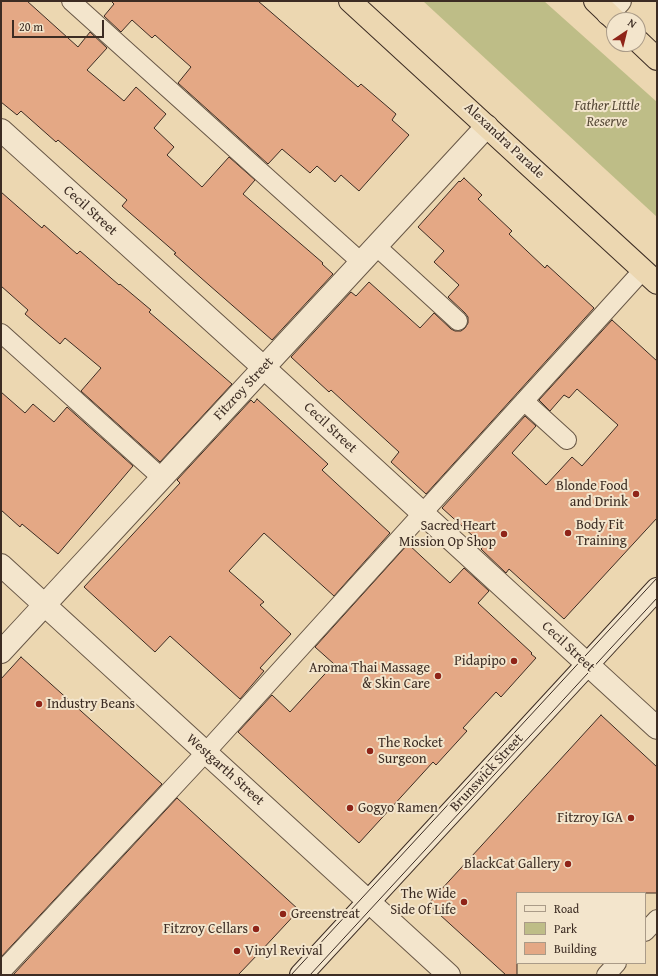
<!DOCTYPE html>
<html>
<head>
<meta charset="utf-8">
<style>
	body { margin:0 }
	#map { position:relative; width:658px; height:976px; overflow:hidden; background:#ecd7b1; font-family:"Gentium Book Plus",serif }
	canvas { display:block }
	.frame { position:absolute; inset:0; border:2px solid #3c2c23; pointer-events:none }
	.legend { position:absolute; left:516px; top:892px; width:130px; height:72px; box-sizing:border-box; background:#f3e5cc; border:1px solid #aa9b88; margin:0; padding:5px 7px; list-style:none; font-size:12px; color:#3c2c23 }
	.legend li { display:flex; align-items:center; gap:8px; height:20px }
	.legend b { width:20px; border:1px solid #aa9b88 }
	.north { position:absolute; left:606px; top:12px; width:40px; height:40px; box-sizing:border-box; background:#f3e5cc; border:1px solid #aa9b88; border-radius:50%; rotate:35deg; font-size:11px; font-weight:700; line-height:16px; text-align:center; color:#3c2c23 }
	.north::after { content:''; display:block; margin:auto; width:14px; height:18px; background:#8f2418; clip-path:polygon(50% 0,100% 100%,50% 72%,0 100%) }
	.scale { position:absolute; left:12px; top:20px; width:92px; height:18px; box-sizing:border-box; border:2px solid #3c2c23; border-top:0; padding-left:5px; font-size:12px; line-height:14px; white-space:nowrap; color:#3c2c23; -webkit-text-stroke:3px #f3e5cc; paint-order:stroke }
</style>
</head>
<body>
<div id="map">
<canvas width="658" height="976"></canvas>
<div class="frame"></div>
<ul class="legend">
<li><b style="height:5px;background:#f3e5cc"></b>Road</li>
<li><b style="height:11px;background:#bebd87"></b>Park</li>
<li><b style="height:11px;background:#e4a885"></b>Building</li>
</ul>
<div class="north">N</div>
<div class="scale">20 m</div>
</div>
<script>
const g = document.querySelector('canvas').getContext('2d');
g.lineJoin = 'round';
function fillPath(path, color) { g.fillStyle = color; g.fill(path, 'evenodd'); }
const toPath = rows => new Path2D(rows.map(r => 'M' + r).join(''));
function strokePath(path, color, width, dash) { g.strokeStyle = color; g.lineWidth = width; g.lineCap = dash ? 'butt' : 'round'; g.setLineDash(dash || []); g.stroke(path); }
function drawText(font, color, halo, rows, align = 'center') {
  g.font = font + ' "Gentium Book Plus",serif'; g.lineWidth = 4; g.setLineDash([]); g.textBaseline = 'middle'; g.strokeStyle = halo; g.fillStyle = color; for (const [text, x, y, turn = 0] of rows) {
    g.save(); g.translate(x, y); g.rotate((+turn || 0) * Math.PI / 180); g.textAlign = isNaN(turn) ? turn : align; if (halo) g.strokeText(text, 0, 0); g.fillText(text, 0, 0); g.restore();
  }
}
fillPath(toPath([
	[423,1,544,1,657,102,657,217]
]), '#bebd87');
const building = toPath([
	[1,1,27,1,78,47,90,32,107,48,87,70,124,101,136,87,166,114,154,128,174,147,167,155,202,187,229,157,255,180,243,194,323,263,322,264,333,274,272,340,209,285,174,254,176,253,122,206,127,200,58,140,56,142,21,111,17,115,1,102,1,1],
	[111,1,258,1,358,87,361,84,396,114,392,120,409,135,359,191,341,175,335,182,317,166,310,173,282,149,268,164,178,83,191,67,155,35,152,38,132,20,121,32,104,16,114,4,111,1],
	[464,178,482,195,478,199,512,231,509,234,545,268,547,265,594,308,426,494,391,462,399,452,331,390,329,392,291,357,351,292,356,296,369,282,420,328,434,313,451,329,455,331,461,331,465,328,468,323,468,317,465,313,448,297,459,285,434,262,444,251,418,227,459,181,460,182,464,178],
	[1,192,42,228,44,225,77,254,80,251,119,285,120,284,151,310,149,312,232,384,160,462,81,391,101,368,65,338,60,344,25,314,28,310,1,286,1,192],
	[612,320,657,361,657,518,564,619,509,569,506,573,481,549,484,546,442,508,525,416,536,426,512,453,546,485,572,457,582,466,618,425,577,389,569,398,564,395,550,411,539,400,612,320],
	[1,392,25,413,33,404,54,422,67,407,133,466,58,554,22,524,20,527,1,510,1,392],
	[257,399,328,464,322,470,390,533,334,596,264,533,229,571,264,602,260,605,291,634,260,668,264,671,240,699,170,636,155,652,84,587,180,483,177,480,251,400,254,403,257,399],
	[408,544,450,583,464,568,489,591,478,603,532,653,531,654,536,658,501,697,496,692,463,728,467,731,436,765,433,762,359,843,238,732,272,695,290,712,334,664,315,647,408,544],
	[21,657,162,784,1,957,1,679,21,657],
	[601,715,657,767,657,893,517,893,517,975,506,975,428,904,601,715],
	[177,798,299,910,260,952,238,975,13,975,177,798]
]);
fillPath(building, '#e4a885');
strokePath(building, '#3c2c23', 1);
const lane = toPath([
	[71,1,361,262],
	[376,246,458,321],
	[1,333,162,478],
	[524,401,567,440],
	[645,932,657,919],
	[1,972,206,752,643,270],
	[606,975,617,963]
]);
const street = toPath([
	[608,14,620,1],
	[1,130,274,377,657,728],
	[1,565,449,975],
	[1,652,487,126]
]);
const secondary = toPath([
	[301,975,657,589]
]);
const highway = toPath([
	[350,1,657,283],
	[595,1,615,20],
	[638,41,657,59]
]);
strokePath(lane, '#685746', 20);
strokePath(street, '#685746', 24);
strokePath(secondary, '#3c2c23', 24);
strokePath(highway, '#3c2c23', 24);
strokePath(lane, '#f3e5cc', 18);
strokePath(street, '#f3e5cc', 22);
strokePath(secondary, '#f3e5cc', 22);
strokePath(highway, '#ecd7b1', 22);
strokePath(toPath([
	[291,975,657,578],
	[310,975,657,598]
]), '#3c2c23', 1);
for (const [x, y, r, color] of [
	[636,494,4,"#8f2418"],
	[568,533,4,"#8f2418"],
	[504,534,4,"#8f2418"],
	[514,661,4,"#8f2418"],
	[438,676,4,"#8f2418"],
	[39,704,4,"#8f2418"],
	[370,751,4,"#8f2418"],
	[350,808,4,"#8f2418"],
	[631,818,4,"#8f2418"],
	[568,864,4,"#8f2418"],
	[464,902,4,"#8f2418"],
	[283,914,4,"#8f2418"],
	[256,929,4,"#8f2418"],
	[237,951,4,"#8f2418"]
]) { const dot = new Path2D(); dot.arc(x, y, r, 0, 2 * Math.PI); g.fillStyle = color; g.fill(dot); strokePath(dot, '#f3e5cc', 1.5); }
drawText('italic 14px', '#564937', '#f3e5cc', [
	["Father Little",607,106],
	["Reserve",607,122]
]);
drawText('14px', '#3c2c23', '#f3e5cc', [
	["Alexandra Parade",504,141,43],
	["Cecil Street",90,211,42],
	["Fitzroy Street",244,389,-47],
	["Cecil Street",330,428,43],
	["Cecil Street",568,647,43],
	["Westgarth Street",225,770,42],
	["Brunswick Street",487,773,-47]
]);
drawText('14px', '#3c2c23', '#f3e5cc', [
	["Blonde Food",628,486],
	["and Drink",628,502],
	["Body Fit",576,525,"left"],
	["Training",576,541,"left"],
	["Sacred Heart",496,526],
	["Mission Op Shop",496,542],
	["Pidapipo",506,661],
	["Aroma Thai Massage",430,668],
	["& Skin Care",430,684],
	["Industry Beans",47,704,"left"],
	["The Rocket",378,743,"left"],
	["Surgeon",378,759,"left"],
	["Gogyo Ramen",358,808,"left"],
	["Fitzroy IGA",623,818],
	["BlackCat Gallery",560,864],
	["The Wide",456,894],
	["Side Of Life",456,910],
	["Greenstreat",291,914,"left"],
	["Fitzroy Cellars",248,929],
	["Vinyl Revival",245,951,"left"]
], 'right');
</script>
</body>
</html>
